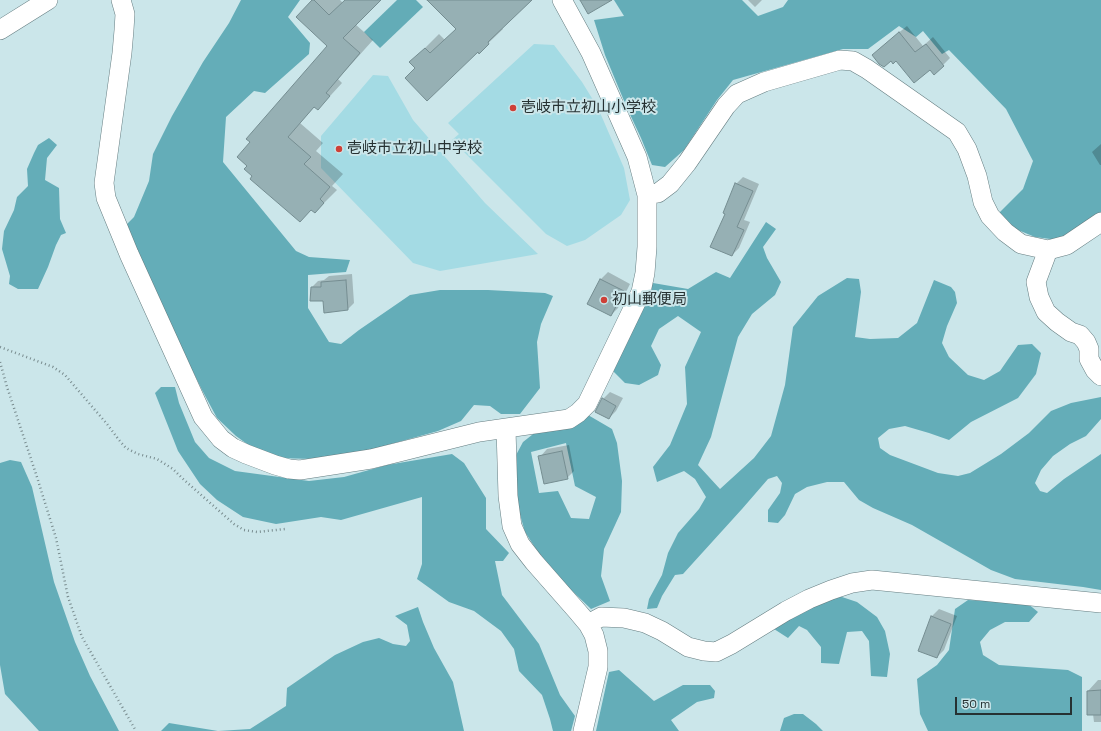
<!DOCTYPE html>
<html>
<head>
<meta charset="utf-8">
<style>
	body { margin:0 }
	#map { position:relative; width:1101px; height:731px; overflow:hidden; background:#cbe6ea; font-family:"Space Grotesk",sans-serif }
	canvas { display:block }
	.scale { position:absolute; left:955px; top:697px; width:117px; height:18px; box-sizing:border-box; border:2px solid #263132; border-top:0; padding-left:5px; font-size:12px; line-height:14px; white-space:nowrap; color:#263132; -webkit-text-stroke:3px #cbe6ea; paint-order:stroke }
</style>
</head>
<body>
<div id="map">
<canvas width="1101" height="731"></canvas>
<div class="scale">50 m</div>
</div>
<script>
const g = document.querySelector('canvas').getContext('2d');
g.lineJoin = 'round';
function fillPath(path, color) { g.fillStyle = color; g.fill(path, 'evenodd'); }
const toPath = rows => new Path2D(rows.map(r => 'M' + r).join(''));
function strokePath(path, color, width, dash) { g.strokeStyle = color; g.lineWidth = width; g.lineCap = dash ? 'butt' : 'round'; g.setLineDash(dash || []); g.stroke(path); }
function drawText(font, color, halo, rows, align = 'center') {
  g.font = font + ' "Space Grotesk","Noto Sans JP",sans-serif'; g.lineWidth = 4; g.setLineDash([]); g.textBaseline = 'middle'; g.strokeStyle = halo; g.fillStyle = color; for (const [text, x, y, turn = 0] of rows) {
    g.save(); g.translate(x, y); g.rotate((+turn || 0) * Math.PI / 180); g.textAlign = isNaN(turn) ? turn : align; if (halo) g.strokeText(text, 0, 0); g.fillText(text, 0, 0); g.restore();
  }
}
fillPath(toPath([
	[534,44,554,45,582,82,598,108,624,168,630,200,621,215,585,240,567,246,546,234,452,140,459,134,448,123],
	[373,75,388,76,413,120,485,203,538,254,440,271,413,263,321,168,321,136]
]), '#a4dbe4');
fillPath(toPath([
	[241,0,300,0,288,17,310,43,309,54,265,93,254,91,226,117,223,162,296,251,309,257,350,260,346,272,308,275,308,308,329,342,341,344,359,330,410,295,440,290,488,290,545,293,553,296,541,324,537,342,540,388,520,414,501,414,490,406,474,405,461,421,438,431,373,449,313,459,276,458,254,449,236,436,217,418,202,390,137,258,127,224,134,217,149,181,153,154,172,116,203,62,229,23],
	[614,0,742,0,758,16,783,7,788,0,1101,0,1101,214,1058,240,1035,237,1006,225,999,213,1023,189,1033,161,1006,109,949,50,942,54,923,31,916,37,899,26,868,49,843,49,733,80,717,100,684,150,665,167,652,165,641,138,627,108,605,55,594,20,624,16],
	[49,138,57,145,47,158,45,180,59,188,60,219,66,233,61,235,56,245,48,267,38,289,18,289,9,284,10,276,2,249,4,231,14,210,17,197,28,186,27,169,34,153,38,145],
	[766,222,776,229,763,247,767,258,781,282,775,295,752,314,738,337,711,437,698,465,720,489,754,458,771,436,785,385,793,327,818,296,847,278,859,279,861,292,855,337,870,339,898,338,917,323,934,280,951,287,955,292,957,303,947,326,942,343,949,357,968,375,984,380,1000,371,1018,345,1032,344,1041,353,1036,374,1018,398,971,422,949,440,929,433,905,426,889,429,878,438,880,448,890,455,938,473,958,476,970,473,1001,454,1029,433,1051,411,1071,403,1101,397,1101,419,1086,436,1070,444,1053,456,1041,470,1035,483,1040,491,1047,493,1064,479,1101,454,1101,590,1083,587,1015,579,991,570,912,525,873,508,859,500,844,482,827,482,807,487,795,494,785,515,778,523,768,522,768,510,780,493,782,483,777,476,768,479,742,509,683,574,675,575,662,596,657,608,647,609,649,599,662,575,668,553,678,533,699,509,706,497,695,479,684,471,657,482,653,467,670,445,687,404,685,367,701,332,678,316,659,329,651,346,661,365,658,375,639,385,625,383,613,371,653,283,688,289,716,272,730,278],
	[161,387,175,387,179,403,195,442,209,458,235,471,309,481,344,477,387,465,452,454,464,463,486,498,486,529,509,553,503,561,495,561,502,595,539,644,560,695,575,716,571,731,553,731,550,719,542,695,519,671,514,649,501,631,474,611,449,602,417,579,422,564,422,497,341,520,321,517,276,524,243,517,217,500,200,484,178,451,155,393],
	[588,415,612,429,617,443,622,481,621,512,604,549,601,576,610,601,591,609,565,584,538,552,525,532,519,511,513,487,515,457,523,442,537,431],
	[566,443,575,486,596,497,589,519,571,518,558,491,539,493,531,452],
	[10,460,21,462,32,487,54,582,75,642,90,676,119,731,39,731,5,694,0,665,0,463],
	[836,595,857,602,877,617,885,631,890,654,887,677,871,676,869,641,862,631,847,632,839,664,821,663,821,647,807,630,799,626,788,638,774,629,807,607],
	[968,600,1027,603,1038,612,1029,622,1005,622,990,630,980,642,983,655,999,665,1068,670,1082,677,1082,731,928,731,920,714,917,679,937,665,949,650,955,609],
	[418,607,423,622,434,648,453,682,464,731,161,731,169,723,218,731,250,729,286,706,287,688,335,655,363,642,379,638,393,644,406,646,410,641,407,625,395,616],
	[619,670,654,701,683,685,710,685,715,691,714,698,697,702,671,720,679,731,596,731,609,672],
	[794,714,803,714,816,724,823,731,780,731,784,718]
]), '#64adb8');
fillPath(toPath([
	[397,0,416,0,423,7,380,48,364,32]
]), '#63acb7');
fillPath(toPath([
	[313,0,340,0,343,3,346,0,380,0,355,24,373,40,338,79,342,83,331,95,318,108,315,106,300,123,323,143,316,151,343,174,332,186,337,190,315,212,312,209,300,221,251,178,328,46],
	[428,0,530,0,502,28,503,29,479,52,478,51,416,68,411,62,439,34,445,40,457,28],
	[748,0,762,0,755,7],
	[907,26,923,46,933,37,950,58,943,65,930,68,897,60,880,48],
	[1101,144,1101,165,1100,165,1092,152],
	[743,177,759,184,744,220,750,222,739,248,732,255,726,214,736,184],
	[608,272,630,284,618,308,611,315,589,303,601,279],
	[352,274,354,303,348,309,325,311,324,300,312,287,318,281,324,280,329,276],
	[610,392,623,398,616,411,609,418,603,399],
	[569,445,574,471,567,478,540,457,547,449],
	[939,609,957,616,944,650,937,657,919,650,932,616],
	[1098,680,1101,680,1101,722,1094,722,1093,714,1088,691]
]), '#0003');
const building = toPath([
	[312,0,314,0,329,15,345,0,381,0,343,38,360,53,326,93,330,96,318,110,314,107,288,137,311,157,304,164,330,187,320,199,324,203,315,213,311,210,300,222,250,179,252,176,244,169,247,166,237,157,250,142,246,139,327,46,296,17,312,0],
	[427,0,532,0,488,42,489,44,479,54,478,52,427,101,405,78,415,68,409,62,425,48,430,53,456,29,427,0],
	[580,0,612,0,588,14,580,0],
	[899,32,915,52,926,44,944,66,934,75,930,70,914,83,896,61,893,64,891,61,884,67,879,64,872,55,899,32],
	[735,183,753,191,737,227,744,230,732,256,710,247,725,214,723,213,735,183],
	[600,279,624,291,611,316,587,304,600,279],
	[346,280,348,310,324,313,323,301,310,301,311,287,321,287,321,282,346,280],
	[602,398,616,406,609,419,595,412,602,398],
	[562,451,568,479,544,484,538,456,562,451],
	[931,616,951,624,937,658,918,651,931,616],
	[1101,690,1101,715,1087,715,1087,691,1101,690]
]);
fillPath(building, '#96b0b4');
strokePath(building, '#758d91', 1);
const minor = toPath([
	[121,0,125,14,124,30,122,53,104,183,106,198,129,254,203,417,221,439,233,448,246,454,275,465,289,469,300,470,371,459,479,432,569,419,578,413,587,404,641,292,645,273,647,247,647,195,637,157,591,53,562,0],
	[0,30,48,0],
	[647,195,658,193,670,184,687,163,726,106,737,94,764,82,840,60,853,61,867,69,957,132,967,149,977,176,983,202,990,216,1005,232,1021,244,1048,250,1067,245,1101,222],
	[1048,250,1036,282,1039,297,1046,312,1057,322,1071,332,1080,335,1086,342,1089,349,1089,359,1095,370,1101,376],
	[506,429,508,496,512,526,520,544,534,562,577,611,588,624,594,635,598,651,598,667,583,731],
	[588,624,601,617,624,618,645,623,662,631,688,647,704,651,716,652,732,644,786,611,809,599,831,590,852,583,872,580,1101,603]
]);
strokePath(minor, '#657d81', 20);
strokePath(toPath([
	[0,347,53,367,65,375,107,424,119,440,126,448,138,454,157,459,173,469,182,478,234,524,244,530,257,532,285,529],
	[0,362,7,387,36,474,56,538,68,597,82,637,136,731]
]), '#798c8f', 2.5, [1, 3]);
strokePath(minor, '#fff', 19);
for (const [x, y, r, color] of [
	[513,108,4,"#ce4037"],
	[339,149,4,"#ce4037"],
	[604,300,4,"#ce4037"]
]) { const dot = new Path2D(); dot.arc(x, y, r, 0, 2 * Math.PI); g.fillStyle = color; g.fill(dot); strokePath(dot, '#cbe6ea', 1.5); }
drawText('15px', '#263132', '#cbe6ea', [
	["壱岐市立初山小学校",521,108],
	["壱岐市立初山中学校",347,149],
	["初山郵便局",612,300]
], 'left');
</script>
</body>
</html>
